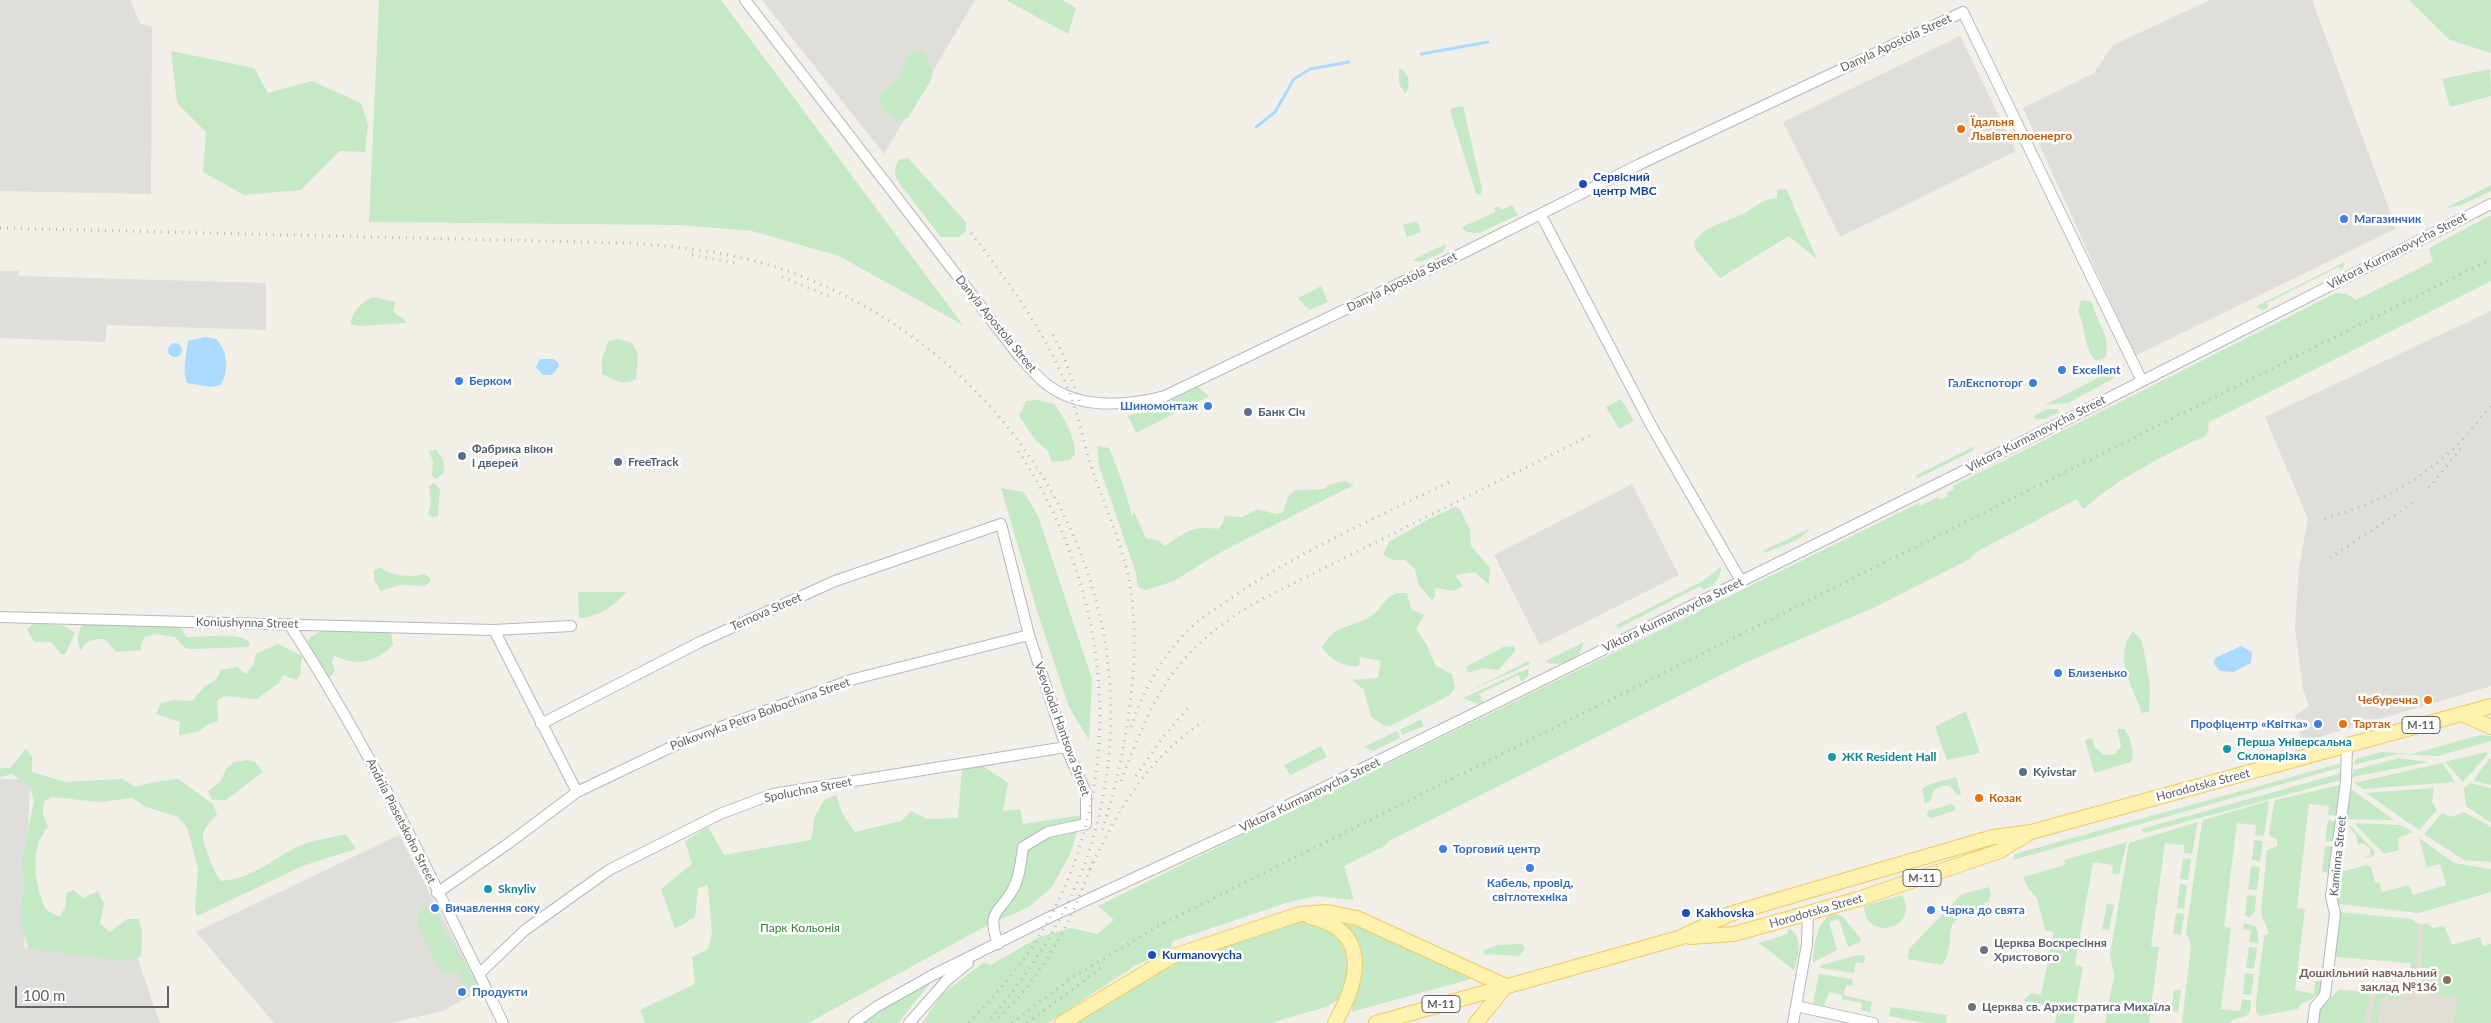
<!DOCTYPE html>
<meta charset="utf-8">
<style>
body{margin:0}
#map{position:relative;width:2491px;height:1023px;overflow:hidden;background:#f1efe8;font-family:Lato,sans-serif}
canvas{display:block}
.scale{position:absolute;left:15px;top:986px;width:154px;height:22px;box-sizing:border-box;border:2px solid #5f6368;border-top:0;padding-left:6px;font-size:15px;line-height:18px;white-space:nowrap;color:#5f6368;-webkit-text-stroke:4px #fff;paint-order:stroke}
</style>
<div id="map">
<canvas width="2491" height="1023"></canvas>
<div class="scale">100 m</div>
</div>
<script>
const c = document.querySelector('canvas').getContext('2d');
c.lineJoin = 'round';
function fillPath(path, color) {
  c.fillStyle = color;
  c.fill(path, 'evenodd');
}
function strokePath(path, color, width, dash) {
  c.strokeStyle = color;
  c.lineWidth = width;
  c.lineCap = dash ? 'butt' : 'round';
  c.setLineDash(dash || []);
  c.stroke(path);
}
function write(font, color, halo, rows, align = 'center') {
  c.font = font + ' Lato,sans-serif';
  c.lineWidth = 5;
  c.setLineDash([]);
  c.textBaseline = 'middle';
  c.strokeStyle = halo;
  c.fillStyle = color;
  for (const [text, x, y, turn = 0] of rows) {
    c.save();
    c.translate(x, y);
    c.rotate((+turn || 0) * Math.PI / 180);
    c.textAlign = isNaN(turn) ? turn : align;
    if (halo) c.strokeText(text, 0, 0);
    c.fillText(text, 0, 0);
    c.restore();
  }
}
fillPath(new Path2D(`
 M0 0H130L140 23 152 27 151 194 0 191Z
 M762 0H975L884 154Z
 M2210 0H2312L2395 225V229L2135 356 2023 108 2094 73 2113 45Z
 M1960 36 2016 151 1840 237 1783 122Z
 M0 271H19L18 276 266 283V330L107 325 105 342 0 338Z
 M2491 311V686L2302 742 2295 716 2309 706 2303 689 2295 628 2299 566 2308 519 2265 417Z
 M1632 484 1679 575 1540 645 1494 555Z
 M0 779H30L24 947 104 955 136 954 160 1023H0Z
 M399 835 481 990 443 1011 390 1023H274L196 932Z`), '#e0deda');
fillPath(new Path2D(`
 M2376 919 2423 924 2436 954 2491 1023H2327L2338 990 2405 994 2411 963 2373 959Z`), '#e1ded6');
fillPath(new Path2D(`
 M379 0H721L963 325 839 256 752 231 681 225 369 222Z
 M1006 0H1062L1076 8 1068 34Z
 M2409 0H2491V53L2450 40Z
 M171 51 254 68 268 93 312 81 361 103 368 125 365 152 340 151 301 190 244 195 203 172 206 132 177 103Z
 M921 51C930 59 935 69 931 80L908 118 900 121C888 117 877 106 881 92 887 87 895 83 899 76 907 63 902 53 921 51Z
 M1399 69H1402C1410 77 1410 82 1407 92L1405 93 1399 84Z
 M2490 69 2491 96 2450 107 2442 79Z
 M1463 106 1482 189 1481 195 1476 193 1450 111 1452 108Z
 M908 158 966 222V231L959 237H941L899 183C894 174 893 169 899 160Z
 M2491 185V191L2462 205 2446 208Z
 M1786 189 1817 259 1789 236 1720 278 1696 250 1694 242C1707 223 1727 223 1745 213 1756 206 1763 199 1777 198V190Z
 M1512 205 1518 215 1479 233 1466 232 1462 227 1496 212 1494 208 1499 206 1501 210Z
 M2491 215V281L2209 422 2207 435C2164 456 2120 476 2085 508H2082L2077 499 1976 552 1970 559 1875 607 1747 662 1389 841 1383 847 1344 866 1354 900 1317 896 1289 902 1173 941 1170 950 1136 965 1048 1023H922L941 995 984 962 991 965 1039 937 1071 928 1097 934 1114 920 1098 906 1919 503 1920 506 1938 497 1940 500 1948 496 1947 493 1954 489 1953 486 2336 293 2347 294 2356 300 2433 261 2429 248Z
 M1417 221 1421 232 1407 237 1403 225Z
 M1446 244 1443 252 1420 262 1412 260Z
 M2345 262 2342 269 2338 267 2267 303 2268 308 2263 310 2255 307Z
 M1321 286 1328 302 1309 310 1298 298Z
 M373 297 395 302 393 312 405 320 407 323 361 326 350 324C353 310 361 303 373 297Z
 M2081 300 2092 302C2097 324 2110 333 2106 357L2096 361C2082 344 2087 330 2078 312Z
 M619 339 632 343 638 355 636 379C623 386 614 380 602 374V359L609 341Z
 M2125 364 2114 378 2068 403 2045 405Z
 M1198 387 1209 396 1136 433 1128 416 1166 403Z
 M1621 399 1634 421 1619 429 1606 407Z
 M1038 400 1054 404C1065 419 1075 436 1075 455L1069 460 1052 462 1048 451 1036 441 1019 416 1026 401Z
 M2047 409H2057L2059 412 2045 419H2036L2033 416Z
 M1097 446 1109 448 1123 484 1132 516 1134 512 1146 538 1157 540 1165 546C1186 532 1191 525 1218 529L1223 524 1224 516 1242 517 1258 509 1275 514 1283 512 1289 495 1296 490 1324 489 1331 484 1345 481 1354 485 1219 553 1174 581 1146 590 1138 587 1136 573 1099 466Z
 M1975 446 1972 451 1916 479 1917 475Z
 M435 449C442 456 445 462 444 472L436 479 432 476 433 461 429 452Z
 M434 483 440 489 438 516 432 517 428 513 431 504 429 486Z
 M1001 488 1024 492 1038 516 1092 679 1089 740 1069 707 1038 614Z
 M1455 507 1460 509 1470 530 1471 546 1490 568 1489 585 1475 572 1455 575 1463 586 1454 591 1435 588V596L1432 600 1418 584 1415 569 1405 560H1393L1383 555 1389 542 1427 520Z
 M1811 528 1797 540 1764 553V550Z
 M380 567C391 576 411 578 425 574L431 579 426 586 400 585 381 591 374 580V570Z
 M1721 567C1720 580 1714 585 1704 590L1700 586 1619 628 1616 625 1703 581Z
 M578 592H627C613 606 599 617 579 618Z
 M1397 593H1407L1411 609 1424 615 1416 629 1426 643 1436 666 1452 674 1455 688 1450 695 1390 726H1385L1371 717 1364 690 1352 680 1378 678 1381 661 1360 657 1359 666C1345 668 1329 659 1322 647 1335 624 1352 628 1371 616 1383 608 1382 599 1397 593Z
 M85 622 179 625 187 637C202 638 241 631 250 643L248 647 191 649 185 648 175 637 155 634 145 637 140 646 142 650 116 652 105 639H96L85 643 81 651C76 639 77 632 85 622Z
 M34 623 62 625 75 633 65 655 61 654 51 642H34L27 629Z
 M326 629 386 630 392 636 393 645C383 656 365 665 349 661 344 660 339 657 334 656L332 663 335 670 329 679 307 645 310 637Z
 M2133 631 2141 640 2144 651 2150 686 2149 712 2142 713C2133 685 2112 660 2133 631Z
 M1584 642 1580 653C1569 661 1557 668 1545 661Z
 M278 644 302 656 300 675 296 680 283 675 280 682 257 699 224 696 217 701 218 721 209 724 197 732 179 735 180 722 156 714 161 703 174 700 192 701 204 687 216 680 221 670 237 667 246 674 254 664 256 654Z
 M1515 646V651L1498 670 1484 668 1468 673 1466 667 1503 647Z
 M1529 661 1530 664 1467 692Z
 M1529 668 1528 676 1522 682 1518 675 1479 694 1483 702 1478 704 1463 698Z
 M1966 711 1980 753 1947 760 1935 727Z
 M1421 719 1424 726 1402 735 1400 730Z
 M2117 729H2124C2131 737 2135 753 2131 762L2094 773 2085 740 2092 738 2095 748 2104 755 2115 754 2121 746Z
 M1397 731 1400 738 1373 751 1364 747Z
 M2480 735 2491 736V741L2438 756 2398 754 2353 765 2356 759 2381 752 2412 754Z
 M1321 746 1327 757 1290 775 1284 765Z
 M26 749 32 757V772L65 782 122 779 136 787 153 782 178 779 213 804 217 815C212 820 205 826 203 834 202 843 215 875 221 881 248 880 271 861 293 849 308 841 329 838 346 834L356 849 305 865 197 916 195 910 198 869 187 827 178 817 146 807 132 798 99 802 52 797 44 801 43 814 48 827C28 849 35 886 46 910L60 917 66 905V893L73 890 83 898 98 891 104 904 100 924 110 932 127 919H139L142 933 141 956 133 960 123 961 29 949 21 927V906L24 887 22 861 34 800 29 786 12 774 0 777V768H10Z
 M2486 752 2488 754 2463 782 2445 762Z
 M2399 758 2429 762 2352 777 2354 770Z
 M2489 759H2491V785L2473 781Z
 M248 760 255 762 263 772 226 800H212L208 791 220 782 226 769 234 762Z
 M2442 763 2455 782 2363 789 2354 783Z
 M2338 764 2341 767 2339 768 2013 860 2015 854Z
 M983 766 1008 783 1003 811 1020 809 1023 824 1082 815 1071 852 1052 887 1029 907 986 926 808 1023H645L640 1010 695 984 692 957 708 949 712 934 708 885 698 888 695 917 675 929 661 889 692 864 685 841 708 827 724 855 811 840 815 816 824 800 836 795 842 813 855 832 901 821 911 811 927 819 958 818 962 768Z
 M2342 773 2341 780 2144 833 2141 829Z
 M1956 777 1961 794 1957 795 1950 786H1942L1934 790 1930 801 1925 804 1922 789 1930 784Z
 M2470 783 2491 788V823L2466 806 2464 788Z
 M2340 785 2338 816 2328 815 2329 806 2309 804 2297 908 2305 909 2295 990 2314 994 2315 981 2324 982 2322 995H2316L2311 1000 2301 1003 2298 1009 2260 1016 2256 1012V1002L2264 936 2269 933 2261 913 2267 850 2277 846V839L2271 837 2269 833 2274 803 2276 800Z
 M2348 787 2394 820 2345 819Z
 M2434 788 2432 802 2437 810 2419 830 2366 793Z
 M2269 801 2264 836 2255 835 2256 825 2237 823 2224 927 2231 928 2221 1009 2240 1011 2242 999 2251 1000 2250 1011 2246 1016 2234 1019 2230 1023H2182L2191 945 2186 932 2202 823 2203 820Z
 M1951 804 1955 807 1954 811 1931 818 1927 816 1928 811Z
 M2464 812 2491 827V862L2464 860 2425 835V833L2442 813 2451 817Z
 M2328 820 2337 822 2335 842 2325 841Z
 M2198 822 2192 854 2184 853V845L2165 843 2151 946 2159 947 2149 1023H2105L2114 976 2110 954 2129 843Z
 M2354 823 2400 825 2413 832 2398 838 2399 850 2384 854Z
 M2350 825 2375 852 2374 856 2362 858 2370 855V848L2364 844H2358L2356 835 2349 827Z
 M2419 838 2454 863 2491 869V892L2419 913 2339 904 2337 900 2341 872 2367 865 2371 867 2375 883 2379 882 2382 892 2409 885 2413 895 2446 885 2440 864 2427 867Z
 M2254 840 2263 841 2260 861 2252 860Z
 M2127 842 2119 874H2112L2113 865 2093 862 2075 965 2083 967 2073 1023H2055L2058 1008 2023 1001 2031 993 2041 995 2054 932 2045 930 2037 899 2027 886 2023 877 2062 866 2065 864 2064 860Z
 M2325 846 2333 847 2330 873 2322 872Z
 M2183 858 2191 859 2188 880 2180 879Z
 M2251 866 2260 867 2257 890 2248 889Z
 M2180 884 2187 885 2184 909 2177 908Z
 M1989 887 1991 894 1988 903 1985 902 1982 909C1932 921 1962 936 1942 965L1908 959 1909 949 1962 894Z
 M1902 895C1921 929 1865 943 1864 906Z
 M2247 895 2256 896 2255 911 2250 917 2245 916Z
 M435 904 441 924 472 975 475 984 469 986 463 983 459 972 444 973C433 964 427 940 417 926L418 916 423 907Z
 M2107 904 2114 905 2109 930 2102 929Z
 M2340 912 2411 919 2418 924 2415 979 2401 999 2382 996 2377 1023H2370L2376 992 2404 994 2411 963 2334 957Z
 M2176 913 2184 914 2181 935 2173 934Z
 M1836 914 1843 917 1861 939 1860 942 1848 947 1839 919 1829 922 1837 950 1813 962C1814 946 1817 915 1836 914Z
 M1329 917C1379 929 1425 957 1471 979L1351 1012 1355 998 1353 995 1361 972V959Z
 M1309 921 1321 925 1340 938 1350 958 1346 988 1338 1000 1326 1007 1270 1023H1076L1172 964 1299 922Z
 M2244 923 2255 926 2258 932V943L2249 942 2251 930 2243 929Z
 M2427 923 2433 928 2444 926 2452 945 2480 937 2483 946 2491 944V1023H2454L2458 998 2428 992 2421 987 2423 924Z
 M1790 929C1804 939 1798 956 1794 970L1759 943 1788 934 1787 930Z
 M1521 944 1525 948 1520 956 1484 954V950L1498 945Z
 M2249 947 2257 948 2254 969 2246 968Z
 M1858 955 1865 956 1864 963 1856 962 1854 973 1820 968 1821 965Z
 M2245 973 2254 974 2251 995 2243 994Z
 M1819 974 1853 979 1852 986 1846 985 1843 995 1872 1002 1870 1012 1861 1010 1862 1003 1842 999V995L1829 992 1824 1006 1813 1003Z
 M932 981 898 1023H860L863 1020Z
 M2174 990H2181L2178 1012 2171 1011Z
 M2338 990 2370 992 2364 1023H2316L2319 1011Z
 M1891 1007 1947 1015 1946 1023H1925L1889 1016Z`), '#c5e8c5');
fillPath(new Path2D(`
 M205 337 216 339C228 351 229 370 221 385L211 387 187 383C182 370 186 356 188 341Z
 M168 350a7 7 0 1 1 14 0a7 7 0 1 1-14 0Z
 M540 359H553L558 362 559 366 552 375H543L536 367Z
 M2241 646 2252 652 2251 663 2234 672 2220 671 2214 664 2215 658Z`), '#aadaff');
strokePath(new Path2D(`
 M1421 54 1488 42
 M1256 127 1275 112 1294 79 1310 69 1349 62`), '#aadaff', 3);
const minor = new Path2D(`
 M745 0 1019 356C1028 365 1036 376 1046 384 1080 410 1126 406 1165 396L1467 251 1640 164 1963 12 2142 381
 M1541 215 1651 425 1741 581
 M0 617 494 630 571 626
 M289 624C371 750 437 888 503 1023
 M494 630 577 792
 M541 724 700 642 835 581 1001 524 1029 635 1066 747 1086 793V824L1048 832 1023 847C1021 860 1020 877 1013 889 999 915 986 909 998 944
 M437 893 509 843 577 792 688 739 854 679 1029 635
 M479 974 525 930 609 870 720 814 773 794 1066 747
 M1796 1006 1873 1023
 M854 1023 876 1007 931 976 1050 917 1238 830 1544 679 2034 436 2491 204
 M909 1023 947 980 968 963
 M1793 1023 1807 944 1808 913
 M2313 1023 2315 1007 2325 995 2335 914 2331 896 2346 782 2347 744`);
const major = new Path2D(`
 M2462 714 2491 727
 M1310 917C1372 931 1359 981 1335 1023
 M1690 937 1734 934 1858 899 2000 851 2026 835
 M1062 1023 1171 957 1300 914 1327 912 1357 918 1506 986
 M1376 1023 1679 938 1730 914 1993 837 2031 832 2491 706
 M1476 1023 1506 986`);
strokePath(minor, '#b5b8bc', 12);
strokePath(major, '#f2c960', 16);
strokePath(minor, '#fff', 10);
strokePath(major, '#fff2af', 14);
strokePath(new Path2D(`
 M0 228 627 243C691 247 753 255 813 281 1025 370 1155 596 1097 824 1078 899 1037 965 987 1023
 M971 233C1010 284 1048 335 1071 397 1080 420 1084 445 1092 469 1106 510 1125 550 1131 592 1142 664 1124 765 1101 834
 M692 255 736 263
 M782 277 833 298
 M1053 335 1064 357 1080 403
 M2429 488 2462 447
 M2325 519C2374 503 2411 487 2450 452 2465 438 2478 421 2491 406
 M2330 558 2416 501
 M1131 727C1141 696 1157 666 1178 641 1193 622 1215 610 1234 596 1302 550 1376 518 1449 482
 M1136 776 1161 740 1188 708
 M1121 781C1155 690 1178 645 1266 597L1591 435
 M1090 869C1120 807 1146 760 1204 721
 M999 1018C1045 973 1071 923 1092 863
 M969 1023C994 996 1019 969 1038 938 1131 787 1115 592 1016 448
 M1012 1023 1073 977 1160 925 2491 259
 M1027 1023 1101 968`), '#b6b7b8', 3, [1, 6]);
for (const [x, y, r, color] of [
 [1961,129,5,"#e8710a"],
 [1583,184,5,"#1a4fb4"],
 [2344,219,5,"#3f7fe0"],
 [2062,370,5,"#3f7fe0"],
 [459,381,5,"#3f7fe0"],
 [2033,383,5,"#3f7fe0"],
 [1208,406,5,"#3f7fe0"],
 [1248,412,5,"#5c6f8a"],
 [462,456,5,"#5c6f8a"],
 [618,462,5,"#5c6f8a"],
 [2058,673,5,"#3f7fe0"],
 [2428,700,5,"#e8710a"],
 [2318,724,5,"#3f7fe0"],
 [2343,724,5,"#e8710a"],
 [2227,749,5,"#0f9aa8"],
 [1832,757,5,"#0f9aa8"],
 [2023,772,5,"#5c6f8a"],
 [1979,798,5,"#e8710a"],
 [1443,849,5,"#3f7fe0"],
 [1530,868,5,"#3f7fe0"],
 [488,889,5,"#0f9aa8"],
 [435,908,5,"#3f7fe0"],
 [1931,910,5,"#3f7fe0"],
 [1686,913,5,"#1a4fb4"],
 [1984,950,5,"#6b7280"],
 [1152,955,5,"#1a4fb4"],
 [2447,980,5,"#8d6e63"],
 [462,992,5,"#3f7fe0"],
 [1972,1007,5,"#6b7280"]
]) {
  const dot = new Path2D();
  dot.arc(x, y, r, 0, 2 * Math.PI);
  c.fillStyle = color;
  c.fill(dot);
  strokePath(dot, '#fff', 2);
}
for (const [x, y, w] of [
 [2421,725,38],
 [1922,878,38],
 [1441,1004,38]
]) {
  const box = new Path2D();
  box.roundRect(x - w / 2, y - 8.5, w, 17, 4);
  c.fillStyle = '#fff';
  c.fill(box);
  strokePath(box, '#5f6368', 1);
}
write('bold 11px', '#5f6368', null, [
 ["М-11",2421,725],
 ["М-11",1922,878],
 ["М-11",1441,1004]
]);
write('12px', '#5f6368', '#fff', [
 ["Danyla Apostola Street",1896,43,-25],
 ["Viktora Kurmanovycha Street",2397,251,-27],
 ["Danyla Apostola Street",1402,282,-26],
 ["Danyla Apostola Street",996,324,51],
 ["Viktora Kurmanovycha Street",2036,434,-27],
 ["Ternova Street",766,612,-24],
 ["Viktora Kurmanovycha Street",1673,615,-26],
 ["Koniushynna Street",247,623,1],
 ["Polkovnyka Petra Bolbochana Street",760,714,-20],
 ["Vsevoloda Hantsova Street",1062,729,70],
 ["Horodotska Street",2203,785,-15],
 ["Spoluchna Street",808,790,-11],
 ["Viktora Kurmanovycha Street",1310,795,-26],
 ["Andriia Piasetskoho Street",401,821,63],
 ["Kaminna Street",2338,856,-84],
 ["Horodotska Street",1816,911,-16]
]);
write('bold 12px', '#c56008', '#fff', [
 ["Їдальня",1971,122],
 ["Львівтеплоенерго",1971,136],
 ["Чебуречна",2418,700,"right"],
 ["Тартак",2353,724],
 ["Козак",1989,798]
], 'left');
write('bold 12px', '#164399', '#fff', [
 ["Сервісний",1593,177],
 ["центр МВС",1593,191],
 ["Kakhovska",1696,913],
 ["Kurmanovycha",1162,955]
], 'left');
write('bold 12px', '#366cbe', '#fff', [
 ["Магазинчик",2354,219],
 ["Excellent",2072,370],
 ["Берком",469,381],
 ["ГалЕкспоторг",2023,383,"right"],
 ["Шиномонтаж",1198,406,"right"],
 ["Близенько",2068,673],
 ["Профіцентр «Квітка»",2308,724,"right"],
 ["Торговий центр",1453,849],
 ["Кабель, провід,",1530,883,"center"],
 ["світлотехніка",1530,897,"center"],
 ["Вичавлення соку",445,908],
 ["Чарка до свята",1941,910],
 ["Продукти",472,992]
], 'left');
write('bold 12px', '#4e5e75', '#fff', [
 ["Банк Січ",1258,412],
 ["Фабрика вікон",472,449],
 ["і дверей",472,463],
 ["FreeTrack",628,462],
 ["Kyivstar",2033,772]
], 'left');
write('bold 12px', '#0d838f', '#fff', [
 ["Перша Універсальна",2237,742],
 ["Склонарізка",2237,756],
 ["ЖК Resident Hall",1842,757],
 ["Sknyliv",498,889]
], 'left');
write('12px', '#348238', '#fff', [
 ["Парк Кольонія",800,928]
]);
write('bold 12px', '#5b616d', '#fff', [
 ["Церква Воскресіння",1994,943],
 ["Христового",1994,957],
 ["Церква св. Архистратига Михаїла",1982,1007]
], 'left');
write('bold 12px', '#785e54', '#fff', [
 ["Дошкільний навчальний",2437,973],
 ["заклад №136",2437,987]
], 'right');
</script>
